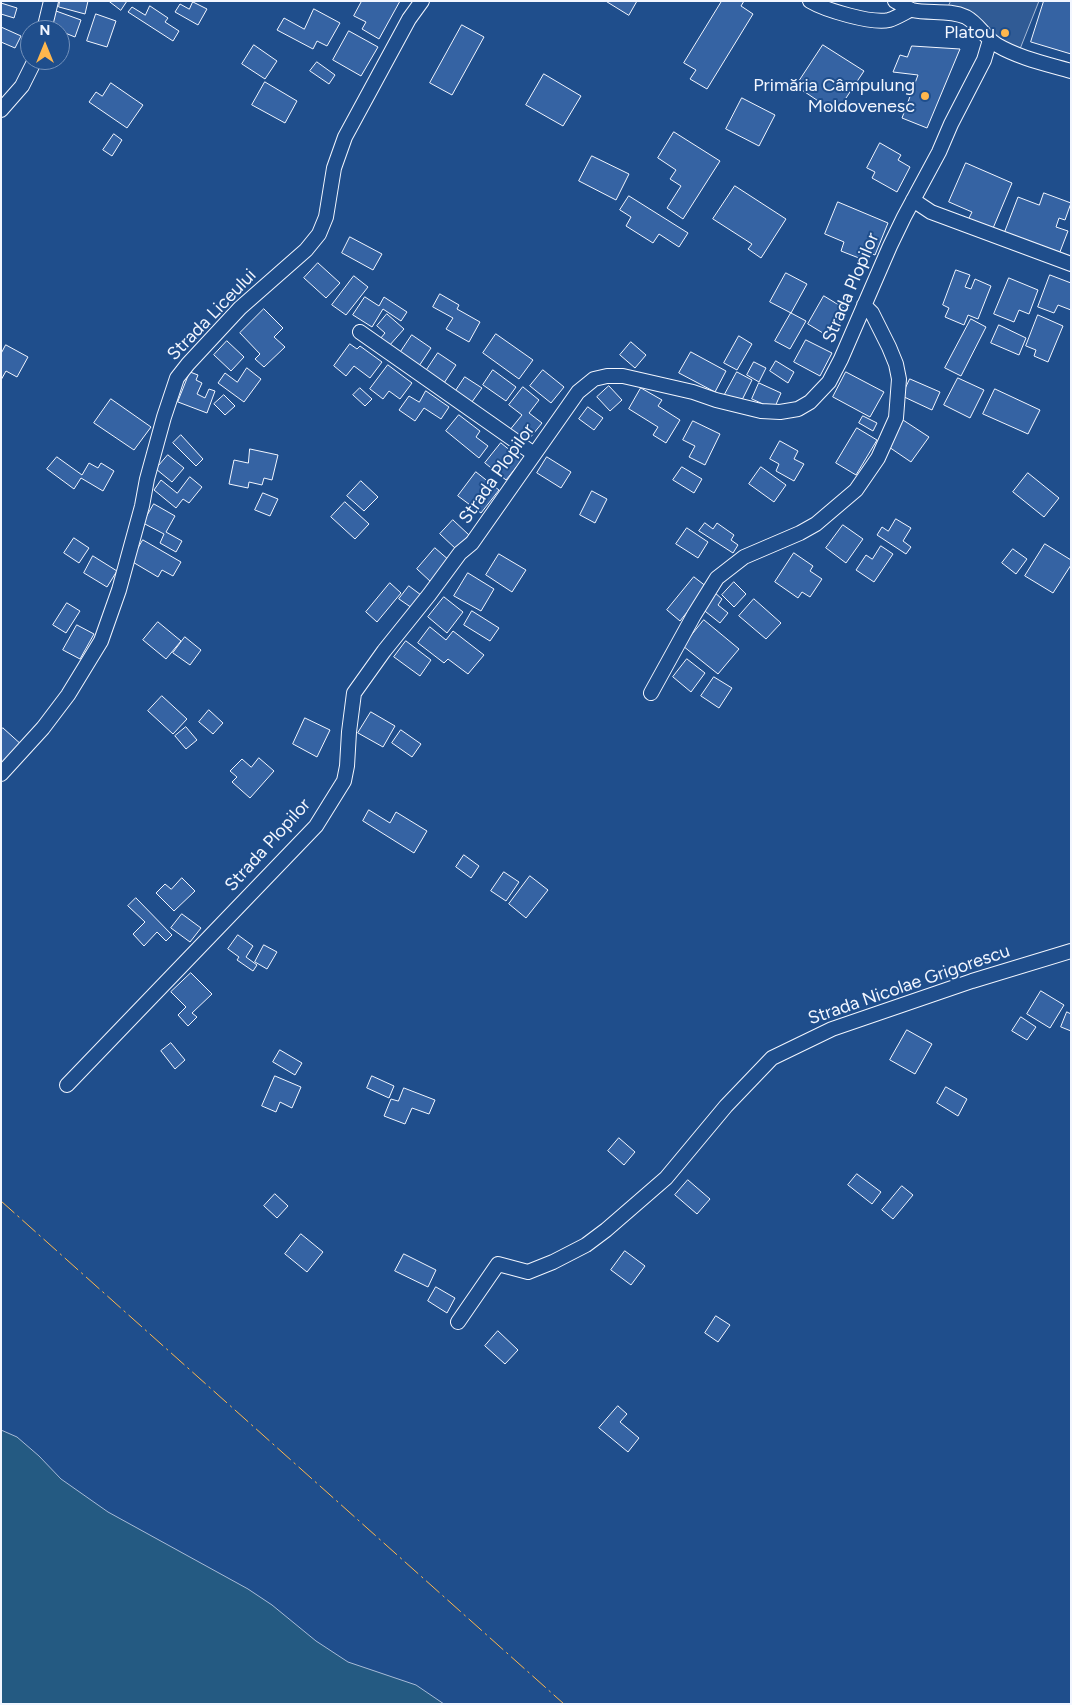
<!DOCTYPE html>
<meta charset="utf-8">
<style>
body{margin:0}
#map{position:relative;width:1072px;height:1705px;overflow:hidden;background:#1f4e8c;font-family:Figtree,sans-serif}
canvas{display:block}
.frame{position:absolute;inset:0;border:2px solid #f2f6ff;pointer-events:none}
.north{position:absolute;left:20px;top:20px;width:50px;height:50px;box-sizing:border-box;background:#1f4e8c;border:1px solid #7391ba;border-radius:50%;rotate:0deg;font-size:14px;font-weight:700;line-height:20px;text-align:center;color:#f2f6ff}
.north::after{content:'';display:block;margin:auto;width:18px;height:22px;background:#ffb74d;clip-path:polygon(50% 0,100% 100%,50% 72%,0 100%)}
</style>
<div id="map">
<canvas width="1072" height="1705"></canvas>
<div class="frame"></div>
<div class="north">N</div>
</div>
<script>
const c = document.querySelector('canvas').getContext('2d');
c.lineJoin = 'round';
function fillPath(path, color) {
  c.fillStyle = color;
  c.fill(path, 'evenodd');
}
function strokePath(path, color, width, dash) {
  c.strokeStyle = color;
  c.lineWidth = width;
  c.lineCap = dash ? 'butt' : 'round';
  c.setLineDash(dash || []);
  c.stroke(path);
}
function write(font, color, halo, rows, align = 'center') {
  c.font = font + ' Figtree,sans-serif';
  c.lineWidth = 4;
  c.setLineDash([]);
  c.textBaseline = 'middle';
  c.strokeStyle = halo;
  c.fillStyle = color;
  for (const [text, x, y, turn = 0] of rows) {
    c.save();
    c.translate(x, y);
    c.rotate((+turn || 0) * Math.PI / 180);
    c.textAlign = isNaN(turn) ? turn : align;
    if (halo) c.strokeText(text, 0, 0);
    c.fillText(text, 0, 0);
    c.restore();
  }
}
const green = new Path2D(`
 M1 1430 17 1437 39 1456 61 1479 108 1512 248 1589 272 1605 316 1641 348 1662 416 1685 444 1704H1Z`);
fillPath(green, '#245a82');
strokePath(green, '#a8bbd7', 1);
const parking = new Path2D(`
 M951 1H1039L1018 54 946 12Z`);
fillPath(parking, '#305b95');
strokePath(parking, '#a8bbd7', 1);
const building = new Path2D(`
 M60 1H88L85 14 59 7Z
 M109 1H127L121 10Z
 M362 1H400L379 39 362 29 366 22 354 16Z
 M606 1H637L629 15Z
 M722 1H744L741 6 753 14 707 89 690 79 696 70 684 63Z
 M1044 1H1071V54L1031 42Z
 M193 2 207 9 198 25 175 12 180 4 189 9Z
 M1 3 17 8 14 18 1 14Z
 M150 6 168 18 165 22 179 31 173 41 128 12 132 7 145 15Z
 M314 9 340 23 327 46 317 41 313 49 277 30 284 18 304 29Z
 M56 11 81 20 75 37 50 27Z
 M96 14 116 21 107 47 87 41Z
 M462 25 484 37 452 95 430 83Z
 M1 27 21 36 15 48 1 42Z
 M349 31 378 47 361 76 333 60Z
 M254 45 277 61 265 79 242 64Z
 M823 45 864 71 836 113 796 86Z
 M912 46 960 49 927 128 902 118 918 75 893 72 900 55 907 57Z
 M317 62 335 75 329 84 310 71Z
 M544 74 581 96 563 126 526 105Z
 M265 82 297 101 285 123 252 105Z
 M111 83 143 105 127 128 89 102 96 92 102 96Z
 M742 98 775 115 759 146 726 129Z
 M674 132 720 161 683 219 667 208 681 186 670 179 676 170 658 158Z
 M114 134 122 140 112 156 103 150Z
 M880 143 901 155 898 160 910 167 897 192 872 178 875 172 867 168Z
 M592 156 629 174 616 200 579 181Z
 M966 163 1012 183 991 233 967 222 972 212 949 202Z
 M735 186 786 219 761 258 748 249 752 244 713 219Z
 M1044 193 1071 203 1065 220 1059 218 1056 227 1068 231 1058 257 1003 236 1018 197 1039 205Z
 M629 196 688 233 679 247 659 234 653 243 626 226 631 217 620 210Z
 M838 202 888 223 875 255 868 252 864 260 841 251 844 242 825 234Z
 M350 237 382 254 373 270 342 253Z
 M318 263 340 283 326 298 304 278Z
 M956 270 970 275 965 287 971 289 975 279 991 286 978 319 968 315 964 325 945 317 949 308 943 305Z
 M786 273 807 284 791 313 770 302Z
 M1050 275 1071 283V310L1058 305 1054 313 1038 307Z
 M354 276 368 287 346 315 332 305Z
 M1009 278 1038 290 1029 314 1019 310 1014 322 994 314Z
 M440 294 459 305 457 309 480 322 469 342 446 329 453 318 433 307Z
 M824 296 847 310 831 338 808 324Z
 M365 297 379 306 384 297 407 312 401 321 383 309 372 327 353 315Z
 M264 309 283 328 274 337 285 347 264 367 255 359 260 354 240 333Z
 M791 313 806 321 790 349 775 341Z
 M387 314 404 329 389 346 380 339 385 333 377 326Z
 M1038 315 1063 326 1048 362 1034 356 1036 350 1026 346Z
 M971 319 986 327 961 376 945 368Z
 M999 325 1026 338 1019 355 991 343Z
 M496 334 533 360 519 379 483 353Z
 M412 335 431 348 419 366 400 353Z
 M739 336 752 344 737 370 724 363Z
 M806 340 832 353 820 376 794 362Z
 M227 341 244 357 231 371 214 355Z
 M631 342 646 355 635 368 620 355Z
 M350 344 357 349 360 346 382 362 370 378 354 366 346 376 334 366Z
 M6 345 28 357 17 377 6 371 1 380V354Z
 M691 352 726 371 715 392 679 373Z
 M438 353 456 365 442 386 424 374Z
 M776 361 794 372 788 383 770 371Z
 M754 362 766 368 759 382 747 375Z
 M388 365 412 383 400 399 389 391 383 399 370 389Z
 M247 368 261 379 244 402 218 383 225 373 237 382Z
 M493 370 516 387 506 401 483 385Z
 M543 370 564 387 551 403 530 386Z
 M190 372 198 375 196 380 202 383 197 394 205 398 209 389 215 391 207 413 178 402Z
 M737 372 752 380 740 404 724 396Z
 M846 372 884 392 870 417 833 397Z
 M465 377 482 388 469 406 453 395Z
 M958 378 984 390 970 418 944 405Z
 M910 379 940 392 932 410 902 396Z
 M759 383 781 393 774 409 752 399Z
 M609 386 622 400 610 411 597 397Z
 M523 387 539 400 529 413 542 423 525 444 509 431 522 415 509 405Z
 M360 388 372 399 365 406 353 395Z
 M641 388 662 400 658 406 680 420 666 443 653 435 658 427 629 409Z
 M995 389 1040 410 1028 434 983 414Z
 M426 391 449 407 441 419 424 408 415 421 399 410 409 396 419 402Z
 M224 395 235 406 225 415 214 404Z
 M111 399 151 427 134 450 94 423Z
 M588 407 603 418 594 430 579 419Z
 M459 415 480 431 476 437 488 446 479 458 446 431Z
 M863 416 877 423 873 431 859 423Z
 M903 420 929 437 911 462 886 445Z
 M693 421 720 434 705 465 689 457 695 446 683 440Z
 M857 428 877 440 856 475 836 463Z
 M181 435 203 459 196 466 173 443Z
 M780 441 798 451 794 459 804 464 794 481 776 471 779 464 770 459Z
 M501 443 522 460 506 480 485 463Z
 M250 449 278 455 272 480 264 478 262 485 249 482 248 488 229 484 234 460 248 463Z
 M168 455 184 468 172 482 156 469Z
 M57 457 82 475 89 463 98 468 101 463 114 471 103 491 81 478 74 489 47 469Z
 M547 457 571 472 561 488 537 473Z
 M682 467 702 479 694 493 673 480Z
 M761 467 786 485 774 502 749 484Z
 M476 472 499 490 481 513 458 496Z
 M1028 473 1059 498 1044 517 1013 492Z
 M190 477 202 487 189 503 183 499 176 508 154 490 161 480 177 493Z
 M361 481 378 497 364 511 347 496Z
 M592 491 607 499 595 523 580 515Z
 M263 493 278 499 270 516 255 510Z
 M345 502 369 524 355 539 331 517Z
 M154 504 175 516 166 532 182 541 176 552 160 543 164 534 143 523Z
 M896 519 911 528 903 541 911 547 906 554 877 535 882 527 888 531Z
 M453 520 469 535 456 549 440 534Z
 M705 523 713 529 717 523 734 535 731 540 738 545 733 553 699 531Z
 M843 525 863 539 846 563 826 548Z
 M687 528 708 542 698 558 676 544Z
 M74 538 89 548 79 563 64 553Z
 M143 540 181 562 173 576 162 570 158 577 131 561Z
 M1045 544 1071 560V565L1053 593 1025 576Z
 M881 546 893 554 874 582 856 570 866 555 872 559Z
 M435 548 450 561 431 582 417 569Z
 M1013 549 1027 559 1016 574 1002 563Z
 M794 553 813 566 810 571 822 579 810 597 802 592 798 598 775 582Z
 M499 554 526 570 512 592 486 575Z
 M93 556 117 571 107 587 84 573Z
 M468 573 494 589 481 611 454 596Z
 M694 577 707 587 680 621 667 610Z
 M734 582 746 594 734 607 722 595Z
 M390 583 401 593 377 622 366 612Z
 M409 586 421 595 412 608 399 599Z
 M714 592 722 599 718 605 728 613 720 623 701 608Z
 M444 597 463 612 447 633 428 617Z
 M754 599 781 623 766 639 739 616Z
 M67 603 80 611 66 633 53 625Z
 M472 611 499 628 490 641 464 625Z
 M704 620 739 649 718 674 683 646Z
 M158 622 181 641 166 659 143 640Z
 M77 625 94 634 80 659 63 650Z
 M430 627 446 640 453 631 484 655 468 674 448 659 444 663 418 643Z
 M185 637 201 650 190 665 173 653Z
 M406 641 431 660 420 676 394 657Z
 M687 659 705 673 691 692 673 677Z
 M714 677 732 688 719 708 701 696Z
 M162 696 187 719 173 734 148 711Z
 M209 710 223 723 213 734 199 722Z
 M371 712 395 726 383 747 358 733Z
 M305 718 330 730 317 757 293 744Z
 M186 727 197 740 186 749 175 736Z
 M3 728 23 746 1 770V730Z
 M401 730 421 744 412 757 392 743Z
 M259 758 274 771 250 798 232 782 237 777 230 771 242 759 251 767Z
 M369 810 390 823 396 812 427 831 414 853 363 821Z
 M464 855 479 866 471 878 456 867Z
 M504 872 519 882 506 901 491 891Z
 M530 876 548 890 526 918 509 904Z
 M182 878 195 891 174 911 156 893 165 884 171 889Z
 M136 898 172 935 166 941 157 932 144 946 133 934 145 922 128 906Z
 M182 914 201 928 190 942 171 928Z
 M238 935 253 946 246 957 257 965 253 971 237 960 239 957 228 949Z
 M264 945 277 952 267 969 255 962Z
 M191 973 212 994 192 1013 197 1017 188 1026 178 1015 186 1007 171 992Z
 M1041 991 1064 1005 1050 1028 1027 1014Z
 M1067 1012 1071 1014V1031L1061 1027Z
 M1021 1017 1036 1027 1027 1040 1012 1031Z
 M907 1030 932 1044 915 1074 890 1060Z
 M171 1043 185 1060 175 1069 161 1051Z
 M280 1050 302 1063 295 1075 273 1062Z
 M275 1076 301 1087 292 1108 280 1102 276 1112 262 1106Z
 M372 1076 394 1086 389 1098 367 1088Z
 M946 1087 967 1099 958 1116 937 1103Z
 M404 1088 435 1100 429 1114 412 1108 405 1124 384 1116 391 1099 398 1101Z
 M619 1138 635 1152 624 1165 608 1151Z
 M857 1174 881 1192 872 1204 848 1185Z
 M688 1180 710 1199 697 1214 675 1195Z
 M902 1186 913 1195 893 1219 882 1210Z
 M275 1194 288 1206 277 1218 264 1206Z
 M301 1234 323 1252 307 1272 285 1254Z
 M625 1251 645 1266 631 1285 611 1270Z
 M404 1254 436 1270 428 1287 395 1271Z
 M436 1287 455 1298 447 1313 428 1301Z
 M716 1316 730 1325 718 1342 705 1333Z
 M498 1331 518 1350 505 1364 485 1346Z
 M618 1406 627 1414 620 1422 639 1438 628 1452 599 1428Z`);
fillPath(building, '#3563a3');
strokePath(building, '#f2f6ff', 1);
const street = new Path2D(`
 M810 1C825 10 872 24 889 20 896 18 904 13 910 10
 M895 1C900 3 906 8 912 10 929 14 949 9 966 17 979 24 985 38 997 45 1019 58 1047 64 1071 71
 M44 30 51 1
 M1 110 22 86 35 60
 M913 200 931 212 1071 264
 M360 332 534 454
 M651 693 694 615 717 578 744 557 800 533 816 524 856 490 878 458 896 418 899 379 896 364 889 347 872 313 864 305
 M1 774 43 728 68 695 101 641 119 590 142 506 147 479 164 417 177 378 188 364 240 308 306 250 319 234 326 217 334 168 345 137 409 19 422 1
 M67 1085 316 826 344 781 347 766 349 732 354 693 384 651 429 595 460 553 472 543 578 392 594 379 607 376H623L693 392 716 400 761 411 780 412 798 409 810 402 829 382 841 359 890 246 904 217 939 152 951 124 984 60 990 40
 M458 1322 498 1264 528 1272 553 1262 586 1245 606 1230 666 1178 726 1106 772 1058 832 1029 972 981 1071 951`);
strokePath(street, '#f2f6ff', 16);
strokePath(street, '#1f4e8c', 14);
strokePath(new Path2D(`
 M1 1201 564 1704`), '#ffb74d', 1, [18, 4, 2.5, 4]);
for (const [x, y, r, color] of [
 [1005,33,5,"#ffb74d"],
 [925,96,5,"#ffb74d"]
]) {
  const dot = new Path2D();
  dot.arc(x, y, r, 0, 2 * Math.PI);
  c.fillStyle = color;
  c.fill(dot);
  strokePath(dot, '#1f4e8c', 2);
}
write('18px', '#f2f6ff', '#1f4e8c', [
 ["Platou",995,33],
 ["Primăria Câmpulung",915,86],
 ["Moldovenesc",915,107]
], 'right');
write('18px', '#f2f6ff', '#1f4e8c', [
 ["Strada Plopilor",851,288,-67],
 ["Strada Liceului",212,315,-46],
 ["Strada Plopilor",497,474,-55],
 ["Strada Plopilor",268,845,-48],
 ["Strada Nicolae Grigorescu",909,985,-19]
]);
</script>
